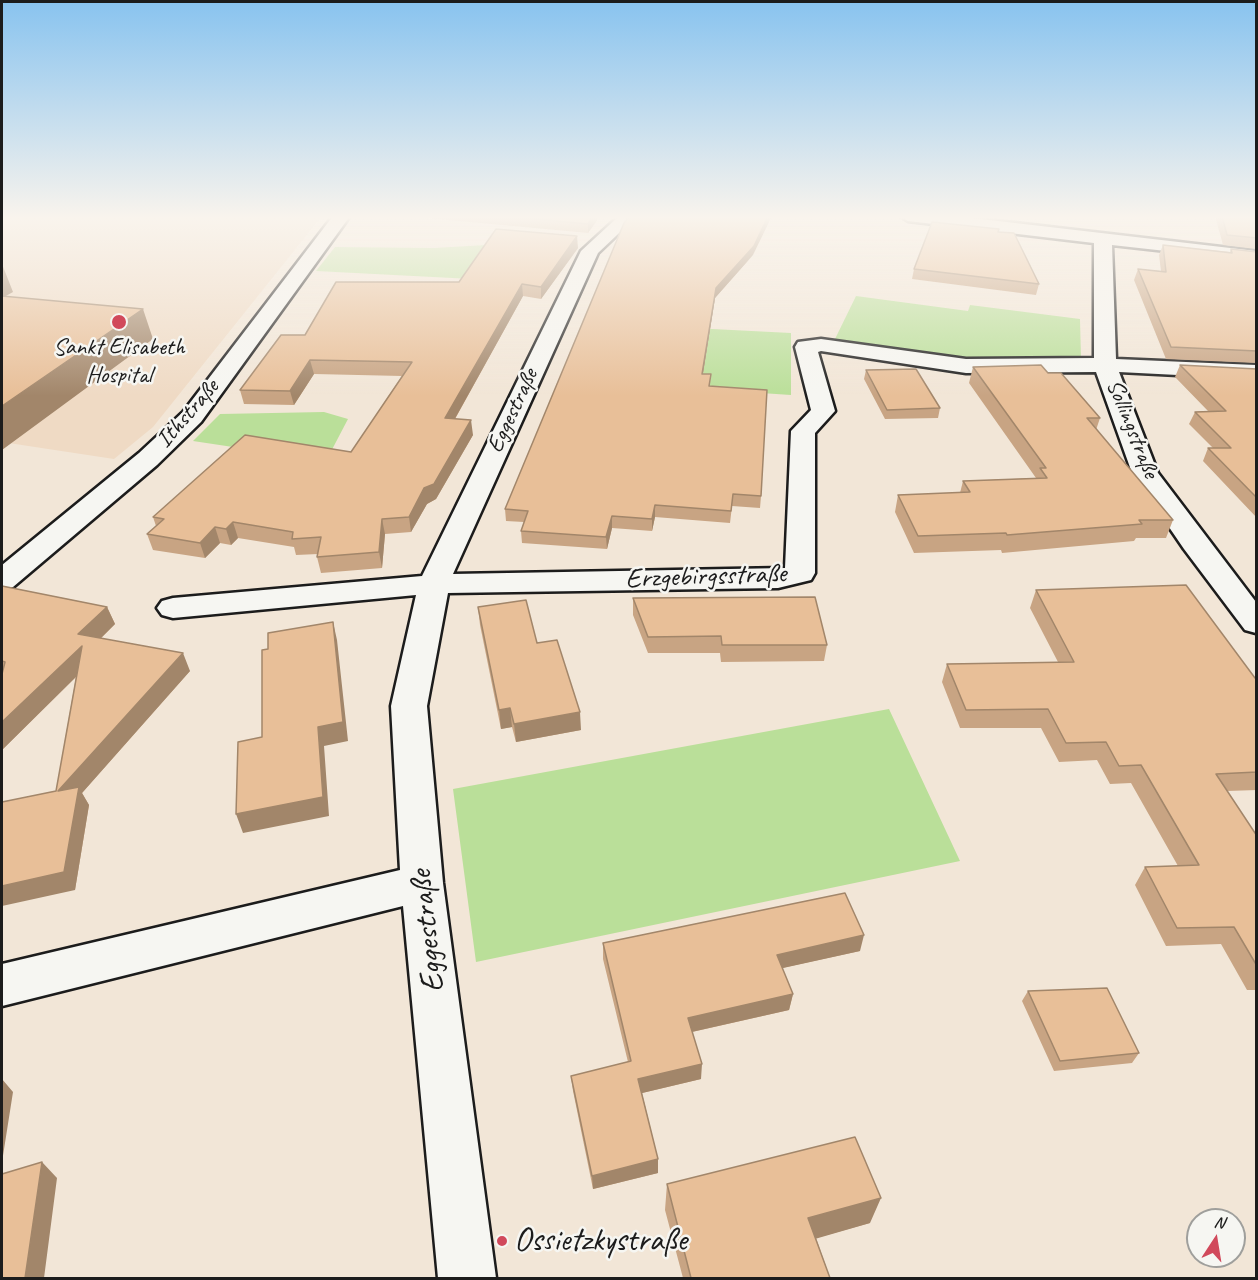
<!DOCTYPE html>
<meta charset="utf-8">
<style>
body{margin:0}
#map{position:relative;width:1258px;height:1280px;overflow:hidden;background:#f2e6d7;font-family:Caveat,sans-serif}
canvas{display:block}
.frame{position:absolute;inset:0;border:3px solid #1c1c1c;pointer-events:none}
.north{position:absolute;left:1186px;top:1208px;width:60px;height:60px;box-sizing:border-box;background:#f6f6f2;border:2px solid #9f9f9c;border-radius:50%;rotate:12deg;font-size:16px;font-weight:700;line-height:24px;text-align:center;color:#1c1c1c}
.north::after{content:'';display:block;margin:auto;width:21px;height:27px;background:#d1495b;clip-path:polygon(50% 0,100% 100%,50% 72%,0 100%)}
</style>
<div id="map">
<canvas width="1258" height="1280"></canvas>
<div class="frame"></div>
<div class="north">N</div>
</div>
<script>
const c = document.querySelector('canvas').getContext('2d');
c.lineJoin = 'round';
function fillPath(path, color) {
  c.fillStyle = color;
  c.fill(path, 'evenodd');
}
function strokePath(path, color, width, dash) {
  c.strokeStyle = color;
  c.lineWidth = width;
  c.lineCap = dash ? 'butt' : 'round';
  c.setLineDash(dash || []);
  c.stroke(path);
}
function write(font, color, halo, rows, align = 'center') {
  c.font = font + ' Caveat,sans-serif';
  c.lineWidth = 5;
  c.setLineDash([]);
  c.textBaseline = 'middle';
  c.strokeStyle = halo;
  c.fillStyle = color;
  for (const [text, x, y, turn = 0] of rows) {
    c.save();
    c.translate(x, y);
    c.rotate((+turn || 0) * Math.PI / 180);
    c.textAlign = isNaN(turn) ? turn : align;
    if (halo) c.strokeText(text, 0, 0);
    c.fillText(text, 0, 0);
    c.restore();
  }
}
fillPath(new Path2D(`
 M2 216H322L153 427 114 459 2 442Z`), '#efdac4');
fillPath(new Path2D(`
 M537 242 550 283 316 271 335 247 434 248Z
 M856 296 968 311 970 305 1080 319 1081 358 983 360 835 339Z
 M693 328 791 333V395L701 389Z
 M324 412 348 419 326 461 193 441 220 414Z
 M889 709 960 861 476 962 453 789Z`), '#badf99');
const minor = new Path2D(`
 M333 216H350L201 422 157 465 13 587 2 589V565L139 453 183 412Z
 M619 216H637L598 253 453 574 785 568 791 431 811 410 795 347 798 342 821 339 966 359 1094 358V243L908 221 900 216H955L1256 251V261L1112 245 1116 359 1256 365V379L1119 372 1158 473 1256 602V633L1245 630 1184 549 1132 473 1096 372 966 373 821 351 818 352 835 411 815 433V573L811 580 778 588 448 593 427 706 443 883 496 1278H438L403 906 2 1006V964L400 870 391 706 416 595 173 618 162 615 157 608 162 601 173 598 422 576 581 251Z`);
strokePath(minor, '#1c1c1c', 5);
fillPath(minor, '#f6f6f2');
fillPath(new Path2D(`
 M381 216H600L588 233 427 218H382Z
 M1215 216H1257V251L1256 249 1223 245Z
 M998 232 1039 284 1036 295 912 279 914 269Z
 M1163 245 1230 252 1231 249 1257 252V363L1166 359 1134 280 1138 269 1161 271 1159 255Z
 M578 248 541 299 523 296 455 419 473 435 436 499 427 504 411 532 385 534 382 568 321 573 317 557 318 554 296 555 294 547 238 538 231 545 220 543 205 558 153 550 147 534 156 526 153 517 351 452 402 376 314 374 294 405 244 404 240 390 305 335Z
 M753 255 715 298 703 374 710 386 761 496 760 508 732 506 730 523 655 517 652 531 612 528 607 549 522 543 521 531 524 522 506 521 505 509Z
 M1180 365 1257 369V518L1203 461 1208 448H1213L1189 424 1195 412 1208 411 1175 377Z
 M973 367 1048 373 1100 418 1096 430 1173 520 1166 538H1136L1134 541 1002 553 1001 550 914 553 895 512 898 495 960 493 963 481 1036 478 969 383Z
 M866 370 940 408 938 418 885 419 864 379Z
 M2 586 107 607 115 624 101 638 190 671 82 793 89 805 75 890 56 791 76 677 2 750Z
 M1036 590 1255 678H1257V790L1227 791 1257 836V990H1247L1221 944 1166 946 1135 885 1145 867 1178 866 1131 783 1110 784 1097 760 1059 762 1041 728H960L942 682 947 664 1058 662 1030 608Z
 M633 598 827 645 824 661 721 662 720 653H648L633 615Z
 M478 607 537 643 581 730 516 742 512 727 501 729 480 625Z
 M603 943 860 951 782 968 793 994 789 1010 692 1032 701 1079 642 1093 658 1159V1173L593 1189 573 1091 571 1076 628 1062 603 959Z
 M1028 991 1139 1053 1132 1063 1054 1071 1022 1001Z
 M667 1184 870 1223 816 1238 830 1278H683L665 1210Z`), '#c8a483');
fillPath(new Path2D(`
 M593 216H600L588 233V224Z
 M768 216H772L753 255 715 298 701 385 702 374 716 288Z
 M577 236 578 248 541 299V287Z
 M2 264 13 292 4 297 2 312Z
 M522 284 523 296 447 433 445 418Z
 M143 309 153 339 2 450V406Z
 M310 360 314 374 294 405 290 391Z
 M471 420 473 435 436 499 427 504 411 532 409 517 424 488Z
 M655 505V517L652 531V519Z
 M612 516V528L607 549 606 537Z
 M382 519 385 534 382 568 379 552Z
 M233 522 238 538 231 545 226 529Z
 M215 527 220 543 205 558 200 543Z
 M107 607 115 624 87 652 78 634Z
 M333 622 337 640 348 741 324 746 329 816 243 833 236 814Z
 M82 646 90 663 2 750V722Z
 M183 653 190 671 82 793 89 805 75 890 2 906V886L58 791Z
 M510 708 512 727 501 729 499 710Z
 M580 712 581 730 516 742 514 724Z
 M864 935 860 951 774 970 777 955Z
 M793 994 789 1010 687 1033 688 1018Z
 M702 1064 701 1079 638 1094V1079Z
 M2 1079 13 1092 2 1162Z
 M658 1159V1173L593 1189 592 1176Z
 M42 1162 57 1178 44 1278H25Z
 M881 1198 870 1223 801 1243 808 1218Z`), '#a2866a');
const building = new Path2D(`
 M506 216H593L588 224Z
 M630 216H768L754 246 716 288 702 374H711L709 386 767 390 761 496 733 494 731 511 655 505 652 519 612 516 606 537 521 531 528 511 505 509 624 223Z
 M1222 216H1257V238L1227 235Z
 M932 222 999 229 998 232 1014 233 1039 284 914 269Z
 M496 229 577 236 541 287 522 284 445 418 471 420 434 484 424 488 409 517 382 519 379 552 317 557 321 537 292 539 293 532 233 522 226 529 215 527 200 543 147 534 164 519 153 517 245 435 351 452 412 362 310 360 290 391 240 390 281 335H305L336 282H459Z
 M1163 245 1232 253 1231 249 1257 252V351L1171 347 1138 269 1166 272Z
 M2 296 143 309 2 406Z
 M1041 365 1048 373H1061L1100 418H1087L1173 520H1139L1142 524 1007 535 1006 533 918 536 898 495 970 492 963 481 1047 478 1040 468H1046L973 367Z
 M1180 365 1257 369V498L1208 448H1231L1195 412 1226 411Z
 M916 369 940 408 887 410 866 370Z
 M1186 585 1255 678H1257V772L1216 774 1257 836V966L1234 927 1177 928 1145 867 1199 865 1141 765 1119 766 1106 742 1066 743 1048 709 966 710 947 664 1074 662 1036 590Z
 M2 586 107 607 78 634 183 653 58 791 79 787 64 872 2 886V802L56 791 82 646 2 722V674L5 662 2 661Z
 M815 597 827 645H722L721 636 648 637 633 598Z
 M526 600 537 643 557 640 580 712 514 724 510 708 499 710 478 607Z
 M333 622 343 722 318 727 323 797 236 814 238 742 262 737V650L268 649V633Z
 M845 893 864 935 777 955 793 994 688 1018 702 1064 638 1079 658 1159 592 1176 571 1076 631 1061 603 943Z
 M1107 988 1139 1053 1060 1061 1028 991Z
 M855 1137 881 1198 808 1218 830 1278H691L667 1184Z
 M42 1162 25 1278H2V1174Z`);
fillPath(building, '#e8bf98');
strokePath(building, '#a2866a', 1.5);
const sky = c.createLinearGradient(0, 0, 0, 396);
sky.addColorStop(0, '#88c3ef');
sky.addColorStop(0.55, '#f9f4ed');
sky.addColorStop(1, '#f9f4ed00');
c.fillStyle = sky;
c.fillRect(0, 0, 1258, 396);
for (const [x, y, r, color] of [
 [119,322,8,"#d1495b"],
 [502,1241,6,"#d1495b"]
]) {
  const dot = new Path2D();
  dot.arc(x, y, r, 0, 2 * Math.PI);
  c.fillStyle = color;
  c.fill(dot);
  strokePath(dot, '#f6f6f2', 2);
}
write('24px', '#1c1c1c', '#f6f6f2', [
 ["Sankt Elisabeth",119,348],
 ["Hospital",119,376]
]);
write('24px', '#1c1c1c', '#f6f6f2', [
 ["Eggestraße",513,411,-65],
 ["Ithstraße",188,414,-49],
 ["Sollingstraße",1132,429,68]
]);
write('28px', '#1c1c1c', '#f6f6f2', [
 ["Erzgebirgsstraße",706,577,-2]
]);
write('33px', '#1c1c1c', '#f6f6f2', [
 ["Eggestraße",428,931,-96]
]);
write('33px', '#1c1c1c', '#f6f6f2', [
 ["Ossietzkystraße",514,1241]
], 'left');
</script>
